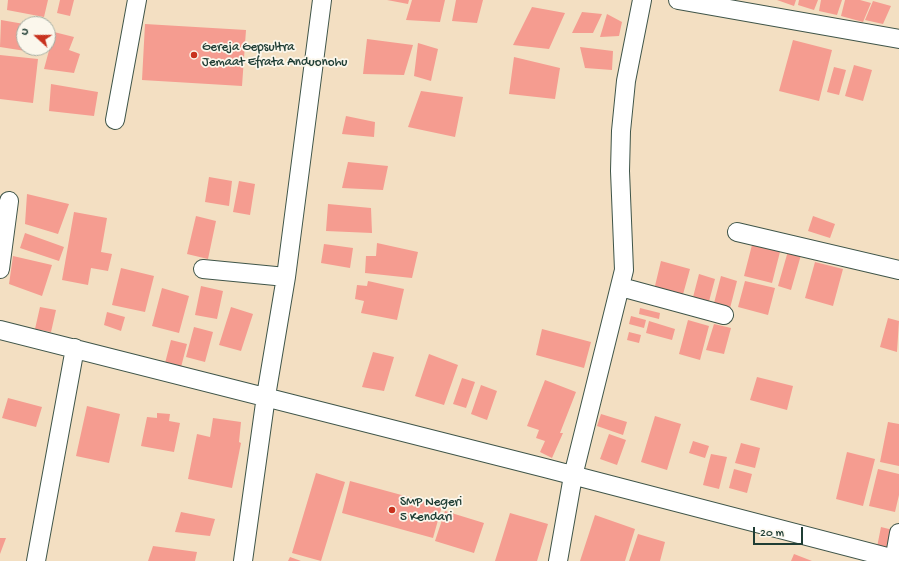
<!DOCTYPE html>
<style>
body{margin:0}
#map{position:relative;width:899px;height:561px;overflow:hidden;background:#f3dfc2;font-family:"Gochi Hand",sans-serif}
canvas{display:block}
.north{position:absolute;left:16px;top:16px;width:40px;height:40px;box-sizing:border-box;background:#fbf7ec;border:1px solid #a3ada2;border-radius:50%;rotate:291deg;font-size:11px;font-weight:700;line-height:16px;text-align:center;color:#1f3d34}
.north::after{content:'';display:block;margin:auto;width:14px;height:18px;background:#c8321e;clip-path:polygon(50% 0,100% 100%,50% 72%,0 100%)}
.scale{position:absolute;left:753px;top:527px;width:50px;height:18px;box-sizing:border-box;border:2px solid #1f3d34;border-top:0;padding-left:5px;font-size:12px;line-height:14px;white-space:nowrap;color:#1f3d34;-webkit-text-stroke:3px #fbf7ec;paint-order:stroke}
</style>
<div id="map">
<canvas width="899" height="561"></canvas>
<div class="north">U</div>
<div class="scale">20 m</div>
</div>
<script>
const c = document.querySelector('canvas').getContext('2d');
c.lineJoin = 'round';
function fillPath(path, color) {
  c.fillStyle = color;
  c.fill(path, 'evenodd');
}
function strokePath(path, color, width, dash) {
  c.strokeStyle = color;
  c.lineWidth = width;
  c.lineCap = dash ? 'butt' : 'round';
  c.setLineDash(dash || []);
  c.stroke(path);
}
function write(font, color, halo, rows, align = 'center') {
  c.font = font + ' "Gochi Hand",sans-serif';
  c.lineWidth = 3.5;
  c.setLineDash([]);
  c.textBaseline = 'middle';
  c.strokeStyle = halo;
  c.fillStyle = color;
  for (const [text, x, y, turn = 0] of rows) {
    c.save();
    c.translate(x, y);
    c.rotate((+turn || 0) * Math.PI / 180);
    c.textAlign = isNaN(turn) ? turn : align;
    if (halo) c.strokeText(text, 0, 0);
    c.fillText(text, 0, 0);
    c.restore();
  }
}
fillPath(new Path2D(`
 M8 0H48L44 17 7 10Z
 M60 0H74L70 16 57 13Z
 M387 0H409L408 4Z
 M412 0H445L440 22 406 20Z
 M456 0H483L477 23 452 21Z
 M777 0H796L794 6Z
 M799 0H818L814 10 798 5Z
 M821 0H842L837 15 819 11Z
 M845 0H860L871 3 863 22 841 16Z
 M873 1 891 6 883 24 865 20Z
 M532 7 565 13 549 49 513 45Z
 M582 12 602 14 593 33H572Z
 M607 14 622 22 619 36 600 37Z
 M1 20 24 24V48H33L32 52 0 47Z
 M145 24 246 30 242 86 142 80Z
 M54 32 74 37 69 50 80 54 74 73 44 69Z
 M367 39 413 45 404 75 363 74Z
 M793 40 832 50 819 101 779 91Z
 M418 43 438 49 431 81 414 76Z
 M580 47 613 51 612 70 585 68Z
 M0 55 38 59 33 103 0 99Z
 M514 57 560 68 555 99 509 94Z
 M854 65 872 70 863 101 845 96Z
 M834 67 846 70 839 95 827 92Z
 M51 84 98 92 94 116 49 111Z
 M421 91 463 97 455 137 408 127Z
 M346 116 375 122 374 137 342 134Z
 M348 162 388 166 383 190 342 188Z
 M209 177 232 181 229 206 205 202Z
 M239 181 255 184 250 215 233 212Z
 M27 194 69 204 58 234 25 224Z
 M328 204 371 208 372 233 326 231Z
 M74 212 107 218 101 252 112 254 108 271 91 268 88 285 62 280Z
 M196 216 216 221 208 259 187 254Z
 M813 216 835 224 830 238 808 231Z
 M25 233 64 247 59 261 20 248Z
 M753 241 781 248 772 283 744 276Z
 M377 243 418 252 412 278 365 273 366 256H376Z
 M324 244 353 248 350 268 321 263Z
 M788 251 801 255 791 290 778 286Z
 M13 256 52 265 42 296 9 284Z
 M661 261 690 269 682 298 654 290Z
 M815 262 843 269 833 306 805 298Z
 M121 268 154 276 145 312 112 305Z
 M699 274 715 279 708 305 692 301Z
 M721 276 737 281 729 312 713 307Z
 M368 281 404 289 397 320 361 313 364 301 355 299 357 285 367 286Z
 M745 281 775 288 768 315 738 307Z
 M201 286 223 291 217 319 195 315Z
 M162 288 189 296 179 333 152 326Z
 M40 307 56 310 51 332 35 329Z
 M231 307 253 314 241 351 219 345Z
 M640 308 660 313 659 319 639 314Z
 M107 312 125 317 121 331 104 325Z
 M631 316 646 320 644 328 629 324Z
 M888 318 899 321 897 352 880 347Z
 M688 320 709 326 700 360 679 354Z
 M649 321 675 329 672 340 646 333Z
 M714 324 731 328 724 354 706 350Z
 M194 327 213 332 205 362 186 357Z
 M542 329 591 342 584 368 536 355Z
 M629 332 641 335 639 343 627 340Z
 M171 340 187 344 180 371 164 367Z
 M373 352 394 357 384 391 362 387Z
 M429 354 458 365 444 405 415 396Z
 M757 377 793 386 787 410 750 400Z
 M462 378 475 382 466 408 453 404Z
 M545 380 576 392 560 433H563L552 458 540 452 545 441 536 438 539 430 527 426Z
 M481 385 497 391 487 420 471 414Z
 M8 398 42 407 36 427 2 418Z
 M87 406 120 414 109 463 76 456Z
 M157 413 170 414 169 421 180 423 174 452 141 446 147 417 157 418Z
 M601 414 627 422 623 435 597 426Z
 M655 416 681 424 667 470 641 462Z
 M213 418 241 422 239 442 241 443 232 488 188 479 197 434 210 437Z
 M888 422 899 424V466L880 462Z
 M609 434 626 440 617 465 600 459Z
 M693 441 709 446 705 458 689 453Z
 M741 443 760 448 755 468 735 463Z
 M847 452 875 459 863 506 836 499Z
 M711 454 727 457 719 489 703 485Z
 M734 469 752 474 747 493 729 488Z
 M878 469 899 474V495L895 512 869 506Z
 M316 473 345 482 321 561 292 553Z
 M350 481 442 506 433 538 342 513Z
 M445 511 484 523 474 553 435 541Z
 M181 512 215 519 210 536 175 532Z
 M510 513 548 524 537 561H495Z
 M595 515 635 529 625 561H580Z
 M881 527 897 531 892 550 877 547Z
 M638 534 665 542 660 561H629Z
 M0 538H6L0 554Z
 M153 546 197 552 195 561H148Z
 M794 554 812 561H791Z
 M290 557 301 561H288Z`), '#f59c90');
const minor = new Path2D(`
 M678 0 899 39
 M115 120 137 0
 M737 232 899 270
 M0 269 9 201
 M203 269 286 277
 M621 287 724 315
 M0 330 545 468 899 560
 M36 561 75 348
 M243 561 266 396 286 277 322 0
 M558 561 573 476 624 270 620 171 621 131 626 81 642 0
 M894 561 899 533`);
strokePath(minor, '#3f5549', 20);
strokePath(minor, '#fff', 18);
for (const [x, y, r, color] of [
 [194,55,4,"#c8321e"],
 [392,510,4,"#c8321e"]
]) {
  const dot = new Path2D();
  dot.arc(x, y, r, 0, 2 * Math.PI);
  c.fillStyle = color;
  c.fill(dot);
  strokePath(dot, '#fbf7ec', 1.5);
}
write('13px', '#1f3d34', '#fbf7ec', [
 ["Gereja Gepsultra",202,48],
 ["Jemaat Efrata Anduonohu",202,63],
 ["SMP Negeri",400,503],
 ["5 Kendari",400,518]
], 'left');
</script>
